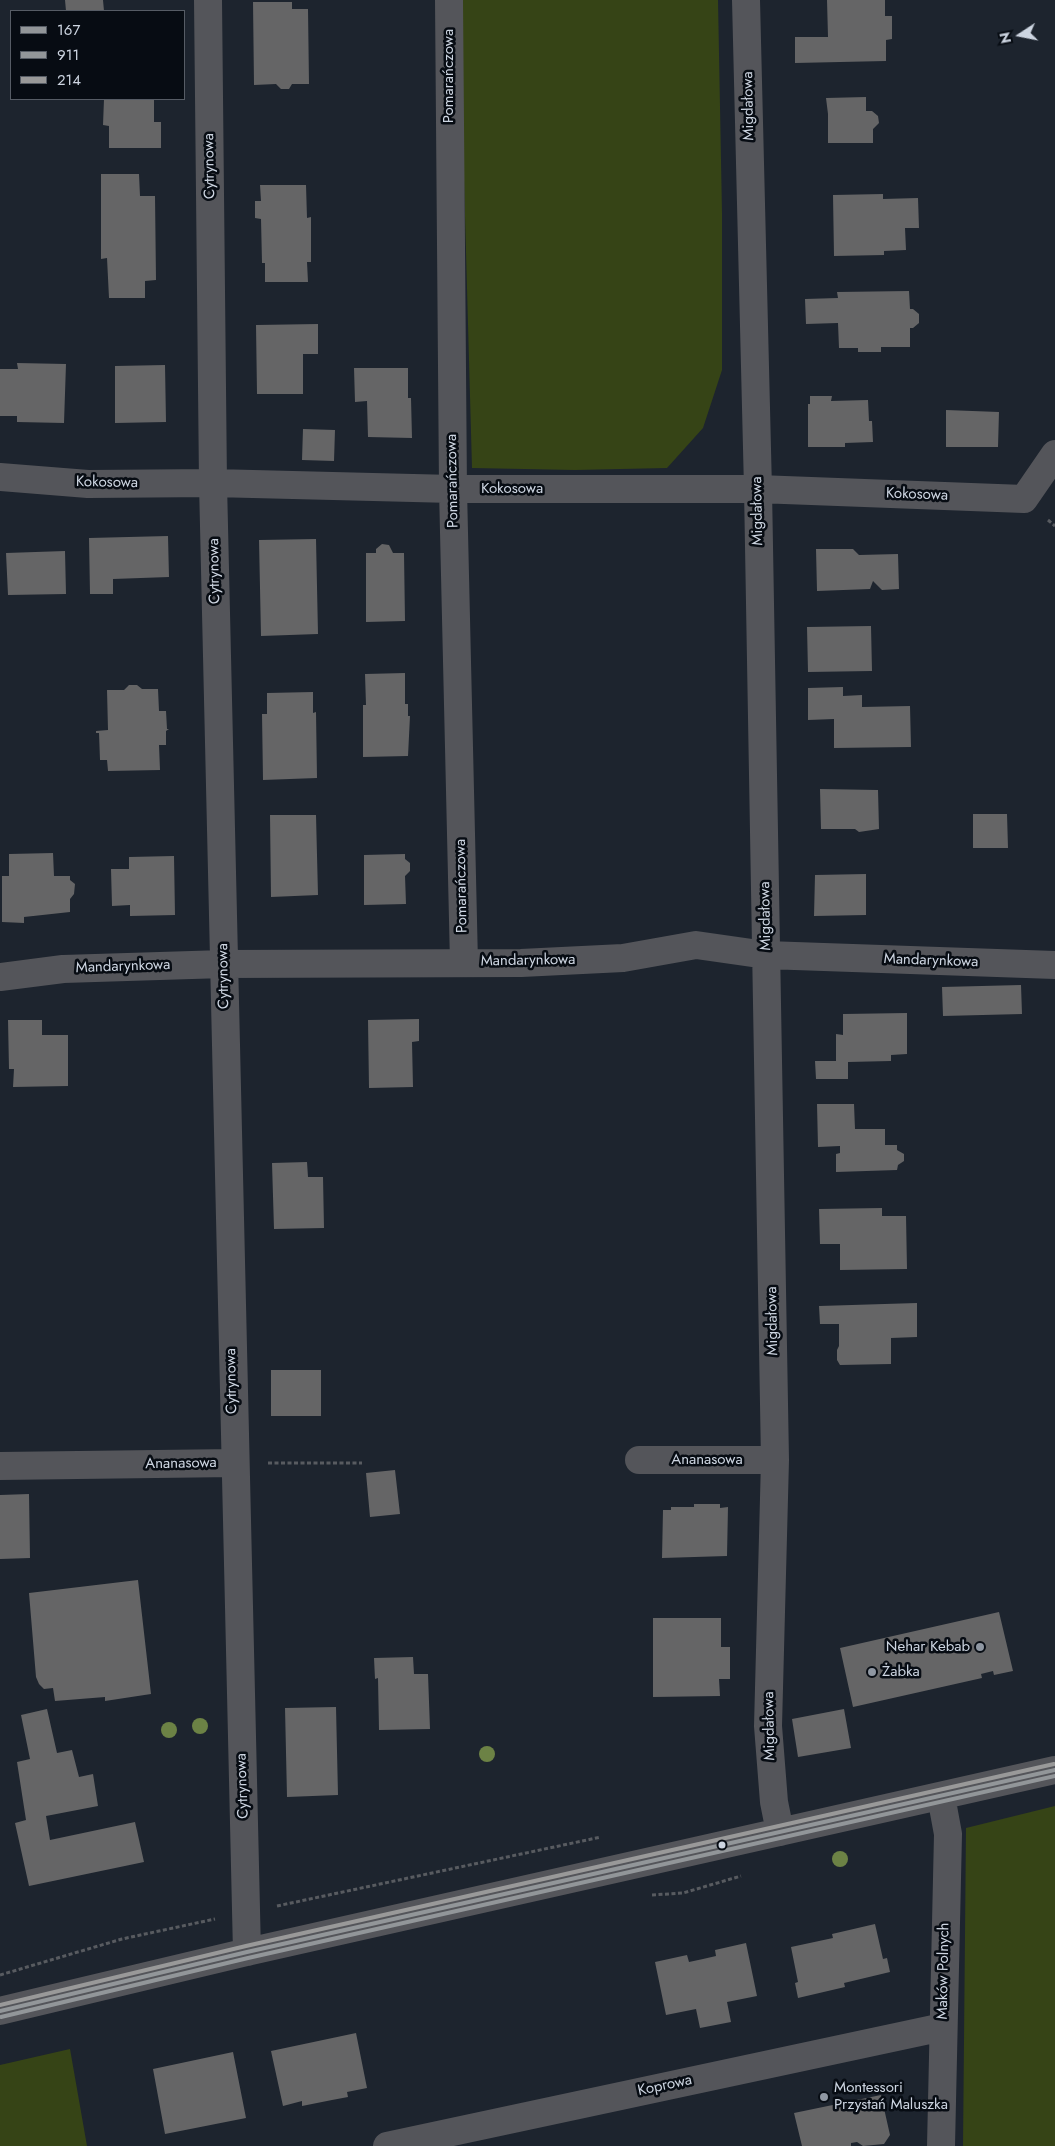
<!DOCTYPE html>
<meta charset="utf-8">
<style>
body{margin:0}
#map{position:relative;width:1055px;height:2146px;overflow:hidden;background:#1d242e;font-family:Jost,sans-serif}
canvas{display:block}
.legend{position:absolute;left:10px;top:10px;width:175px;height:90px;box-sizing:border-box;background:#070c13;border:1px solid #565c65;margin:0;padding:6px 9px;list-style:none;font-size:15px;color:#cdd5e1}
.legend li{display:flex;align-items:center;gap:10px;height:25px}
.legend b{width:25px;border:1px solid #565c65}
.north{position:absolute;left:995px;top:10px;width:50px;height:50px;-webkit-text-stroke:4px #070c13;paint-order:stroke;rotate:259deg;font-size:14px;font-weight:700;line-height:20px;text-align:center;color:#cdd5e1}
.north::after{content:'';display:block;margin:auto;width:18px;height:22px;background:#cdd5e1;clip-path:polygon(50% 0,100% 100%,50% 72%,0 100%)}
</style>
<div id="map">
<canvas width="1055" height="2146"></canvas>
<ul class="legend">
<li><b style="height:6px;background:#929699"></b>167</li>
<li><b style="height:6px;background:#929699"></b>911</li>
<li><b style="height:6px;background:#999"></b>214</li>
</ul>
<div class="north">N</div>
</div>
<script>
const c = document.querySelector('canvas').getContext('2d');
c.lineJoin = 'round';
function fillPath(path, color) {
  c.fillStyle = color;
  c.fill(path, 'evenodd');
}
function strokePath(path, color, width, dash) {
  c.strokeStyle = color;
  c.lineWidth = width;
  c.lineCap = dash ? 'butt' : 'round';
  c.setLineDash(dash || []);
  c.stroke(path);
}
function write(font, color, halo, rows, align = 'center') {
  c.font = font + ' Jost,sans-serif';
  c.lineWidth = 5;
  c.setLineDash([]);
  c.textBaseline = 'middle';
  c.strokeStyle = halo;
  c.fillStyle = color;
  for (const [text, x, y, turn = 0] of rows) {
    c.save();
    c.translate(x, y);
    c.rotate((+turn || 0) * Math.PI / 180);
    c.textAlign = isNaN(turn) ? turn : align;
    if (halo) c.strokeText(text, 0, 0);
    c.fillText(text, 0, 0);
    c.restore();
  }
}
fillPath(new Path2D(`
 M459 0H718L722 213V370L703 428 667 468 575 470 472 468Z
 M1055 1806V2146H963L966 1828Z
 M70 2049 87 2146H0V2065Z`), '#364416');
fillPath(new Path2D(`
 M65 0H103L104 11H66Z
 M827 0H885V16H892V39L886 40V61L795 63V37H828Z
 M253 2H292V9H308L309 84H292L289 89H281L276 84 254 85Z
 M866 97V111H872L878 116 879 123 873 129V143H828V114L826 98Z
 M104 99H154V122H161V148H109V126L103 125Z
 M101 174H139L140 196H155L156 280 145 281V298H109L107 258 101 259Z
 M260 185H306L307 218 311 217V262H307L308 282H265V263H262L261 219 255 218V201H261Z
 M883 194V199L918 198 919 228H905L906 250 884 251V255L834 256 833 195Z
 M909 291 910 309H913L919 314V323L913 328H910V347H881V352H858V348H839L838 323 806 324 805 299 838 298 837 292Z
 M318 324V354H303V394H257L256 325Z
 M17 363 66 364 64 423 17 422V416H0V369H18Z
 M165 365 166 422 115 423V366Z
 M354 368H408V398H411L412 438 368 437 367 401 355 402Z
 M810 396H832L831 401 868 400 869 421H872L873 442 845 443V447H808V404H810Z
 M946 410 999 412 998 447H946Z
 M303 429 335 430 334 461 302 460Z
 M168 536 169 577 113 579V594H90L89 538Z
 M316 539 318 634 261 636 259 540Z
 M382 544 389 545 393 553H404L405 621 366 622V553H376V549Z
 M816 549H853L859 555 898 554 899 589 882 590 873 581 870 589 817 591Z
 M65 551 66 594 8 595 6 553Z
 M871 626 872 671 808 672 807 627Z
 M405 673V704H408V716H410L408 756 363 757V705H366L365 674Z
 M129 685H137L142 689H158L159 711H166L167 729H169L166 731V745H159L160 770 108 771 107 760H100L99 733H96V731L108 730 107 690H124Z
 M843 687V696L862 695V707L910 706 911 747 834 748V719L808 720V688Z
 M313 692V713L316 712 317 778 263 780 262 714H267V693Z
 M820 789 878 790 879 829 859 832 855 829H821Z
 M973 814H1007L1008 848H973Z
 M270 815H316L318 895 271 897Z
 M53 853 54 876H70V880L75 884 74 894 70 899V912L24 917V923L2 922V876H9V854Z
 M405 854V859L410 863V871L405 876 406 904 364 905V855Z
 M174 856 175 915 130 916V905L112 906 111 869H129V857Z
 M866 874V915L814 916 815 875Z
 M1021 985 1022 1014 943 1016 942 987Z
 M907 1013V1054L891 1055V1061L848 1062V1079H816L815 1061H836V1034L843 1035V1014Z
 M419 1019V1041L412 1042 413 1087 369 1088 368 1020Z
 M8 1020H42V1035H68V1086L13 1087 14 1069H9Z
 M817 1104H854L855 1129H885V1145H897V1150L904 1154V1161L898 1165 897 1170 836 1172V1154L840 1153V1146L818 1147Z
 M307 1162 308 1177H323L324 1228 274 1229 272 1163Z
 M882 1208V1216H906L907 1269 840 1270V1244H820L819 1209Z
 M917 1303V1337L891 1338V1364L840 1365 837 1360V1350L839 1346V1324H820L819 1306Z
 M271 1370H321V1416H271Z
 M395 1470 400 1514 370 1517 366 1473Z
 M29 1494 30 1558 0 1559V1495Z
 M694 1504H720V1508L728 1507 727 1556 662 1558 663 1510H671V1507H694Z
 M138 1580 151 1694 105 1701V1697L55 1701 53 1688 44 1689 39 1684 36 1677 29 1593Z
 M999 1612 1013 1671 994 1675 993 1671 981 1674 982 1678 853 1707 840 1648Z
 M653 1618H721V1647H730V1679H719L720 1696 653 1697Z
 M413 1657 414 1674H428L430 1729 379 1730 378 1678 375 1679 374 1658Z
 M336 1707 338 1795 287 1797 285 1708Z
 M47 1709 57 1753 72 1750 79 1777 93 1774 98 1806 46 1816 50 1840 135 1822 144 1862 29 1886 15 1823 26 1820 17 1762 30 1759 21 1715Z
 M844 1709 851 1748 798 1757 792 1719Z
 M875 1924 883 1959 887 1958 890 1972 844 1983 845 1987 798 1998 795 1983 798 1982 791 1947 833 1938 832 1934Z
 M746 1943 757 1996 727 2002 731 2022 700 2028 696 2009 666 2015 655 1962 687 1955 689 1962 703 1959 716 1956 715 1950Z
 M356 2033 367 2088 347 2092 348 2097 332 2100 302 2106V2101L283 2106 271 2051Z
 M233 2052 246 2118 165 2134 153 2069Z
 M881 2095 890 2135 884 2144 863 2146 857 2142 851 2143V2146H802L794 2113Z`), '#656566');
strokePath(new Path2D(`
 M1048 520 1055 526
 M268 1463H362
 M652 1895 683 1893 741 1876
 M277 1906 601 1837
 M0 1975 122 1939 215 1919`), '#585b60', 3, [4, 2.5]);
strokePath(new Path2D(`
 M208 0 213 483 247 1952
 M449 0 453 489 464 963
 M746 0 758 489 775 1460 768 1726 774 1802 780 1832
 M0 477 88 484 213 483 453 489H758L1024 499 1055 454
 M0 977 63 969 224 964 521 963 623 958 696 945 766 955 1055 965
 M639 1460H775
 M0 1466 234 1463
 M0 2011 247 1952 1055 1770
 M387 2146 943 2027
 M941 2146 948 1834 941 1796`), '#54555a', 28);
strokePath(new Path2D(`
 M0 2011 247 1952 1055 1770`), '#929699', 4);
strokePath(new Path2D(`
 M1 2017 248 1958 1055 1776`), '#929699', 4);
strokePath(new Path2D(`
 M0 2005 246 1946 1054 1764`), '#999', 4);
c.fillStyle = '#6c8245';
for (const [x, y] of [
 [200,1726],
 [169,1730],
 [487,1754],
 [840,1859]
]) {
  c.beginPath();
  c.arc(x, y, 8, 0, 2 * Math.PI);
  c.fill();
}
for (const [x, y, r, color] of [
 [980,1647,5,"#8f97a2"],
 [872,1672,5,"#8f97a2"],
 [722,1845,4.5,"#cdd5e1"],
 [824,2097,5,"#8f97a2"]
]) {
  const dot = new Path2D();
  dot.arc(x, y, r, 0, 2 * Math.PI);
  c.fillStyle = color;
  c.fill(dot);
  strokePath(dot, '#070c13', 2);
}
write('15px', '#cdd5e1', '#070c13', [
 ["Pomarańczowa",449,76,-90],
 ["Migdałowa",749,106,-91],
 ["Cytrynowa",210,166,-91],
 ["Pomarańczowa",453,481,-91],
 ["Kokosowa",107,483,1],
 ["Kokosowa",512,489],
 ["Kokosowa",917,495,2],
 ["Migdałowa",758,511,-91],
 ["Cytrynowa",215,571,-91],
 ["Pomarańczowa",462,886,-91],
 ["Migdałowa",766,916,-91],
 ["Mandarynkowa",528,961,-1],
 ["Mandarynkowa",931,961,2],
 ["Mandarynkowa",123,967,-2],
 ["Cytrynowa",224,976,-91],
 ["Migdałowa",773,1321,-91],
 ["Cytrynowa",232,1381,-91],
 ["Ananasowa",707,1460],
 ["Ananasowa",181,1464,-1],
 ["Migdałowa",770,1726,-91],
 ["Cytrynowa",243,1786,-92],
 ["Maków Polnych",944,1971,-89],
 ["Koprowa",665,2086,-12]
]);
write('15px', '#cdd5e1', '#070c13', [
 ["Nehar Kebab",970,1647,"right"],
 ["Żabka",882,1672],
 ["Montessori",834,2088],
 ["Przystań Maluszka",834,2105]
], 'left');
</script>
